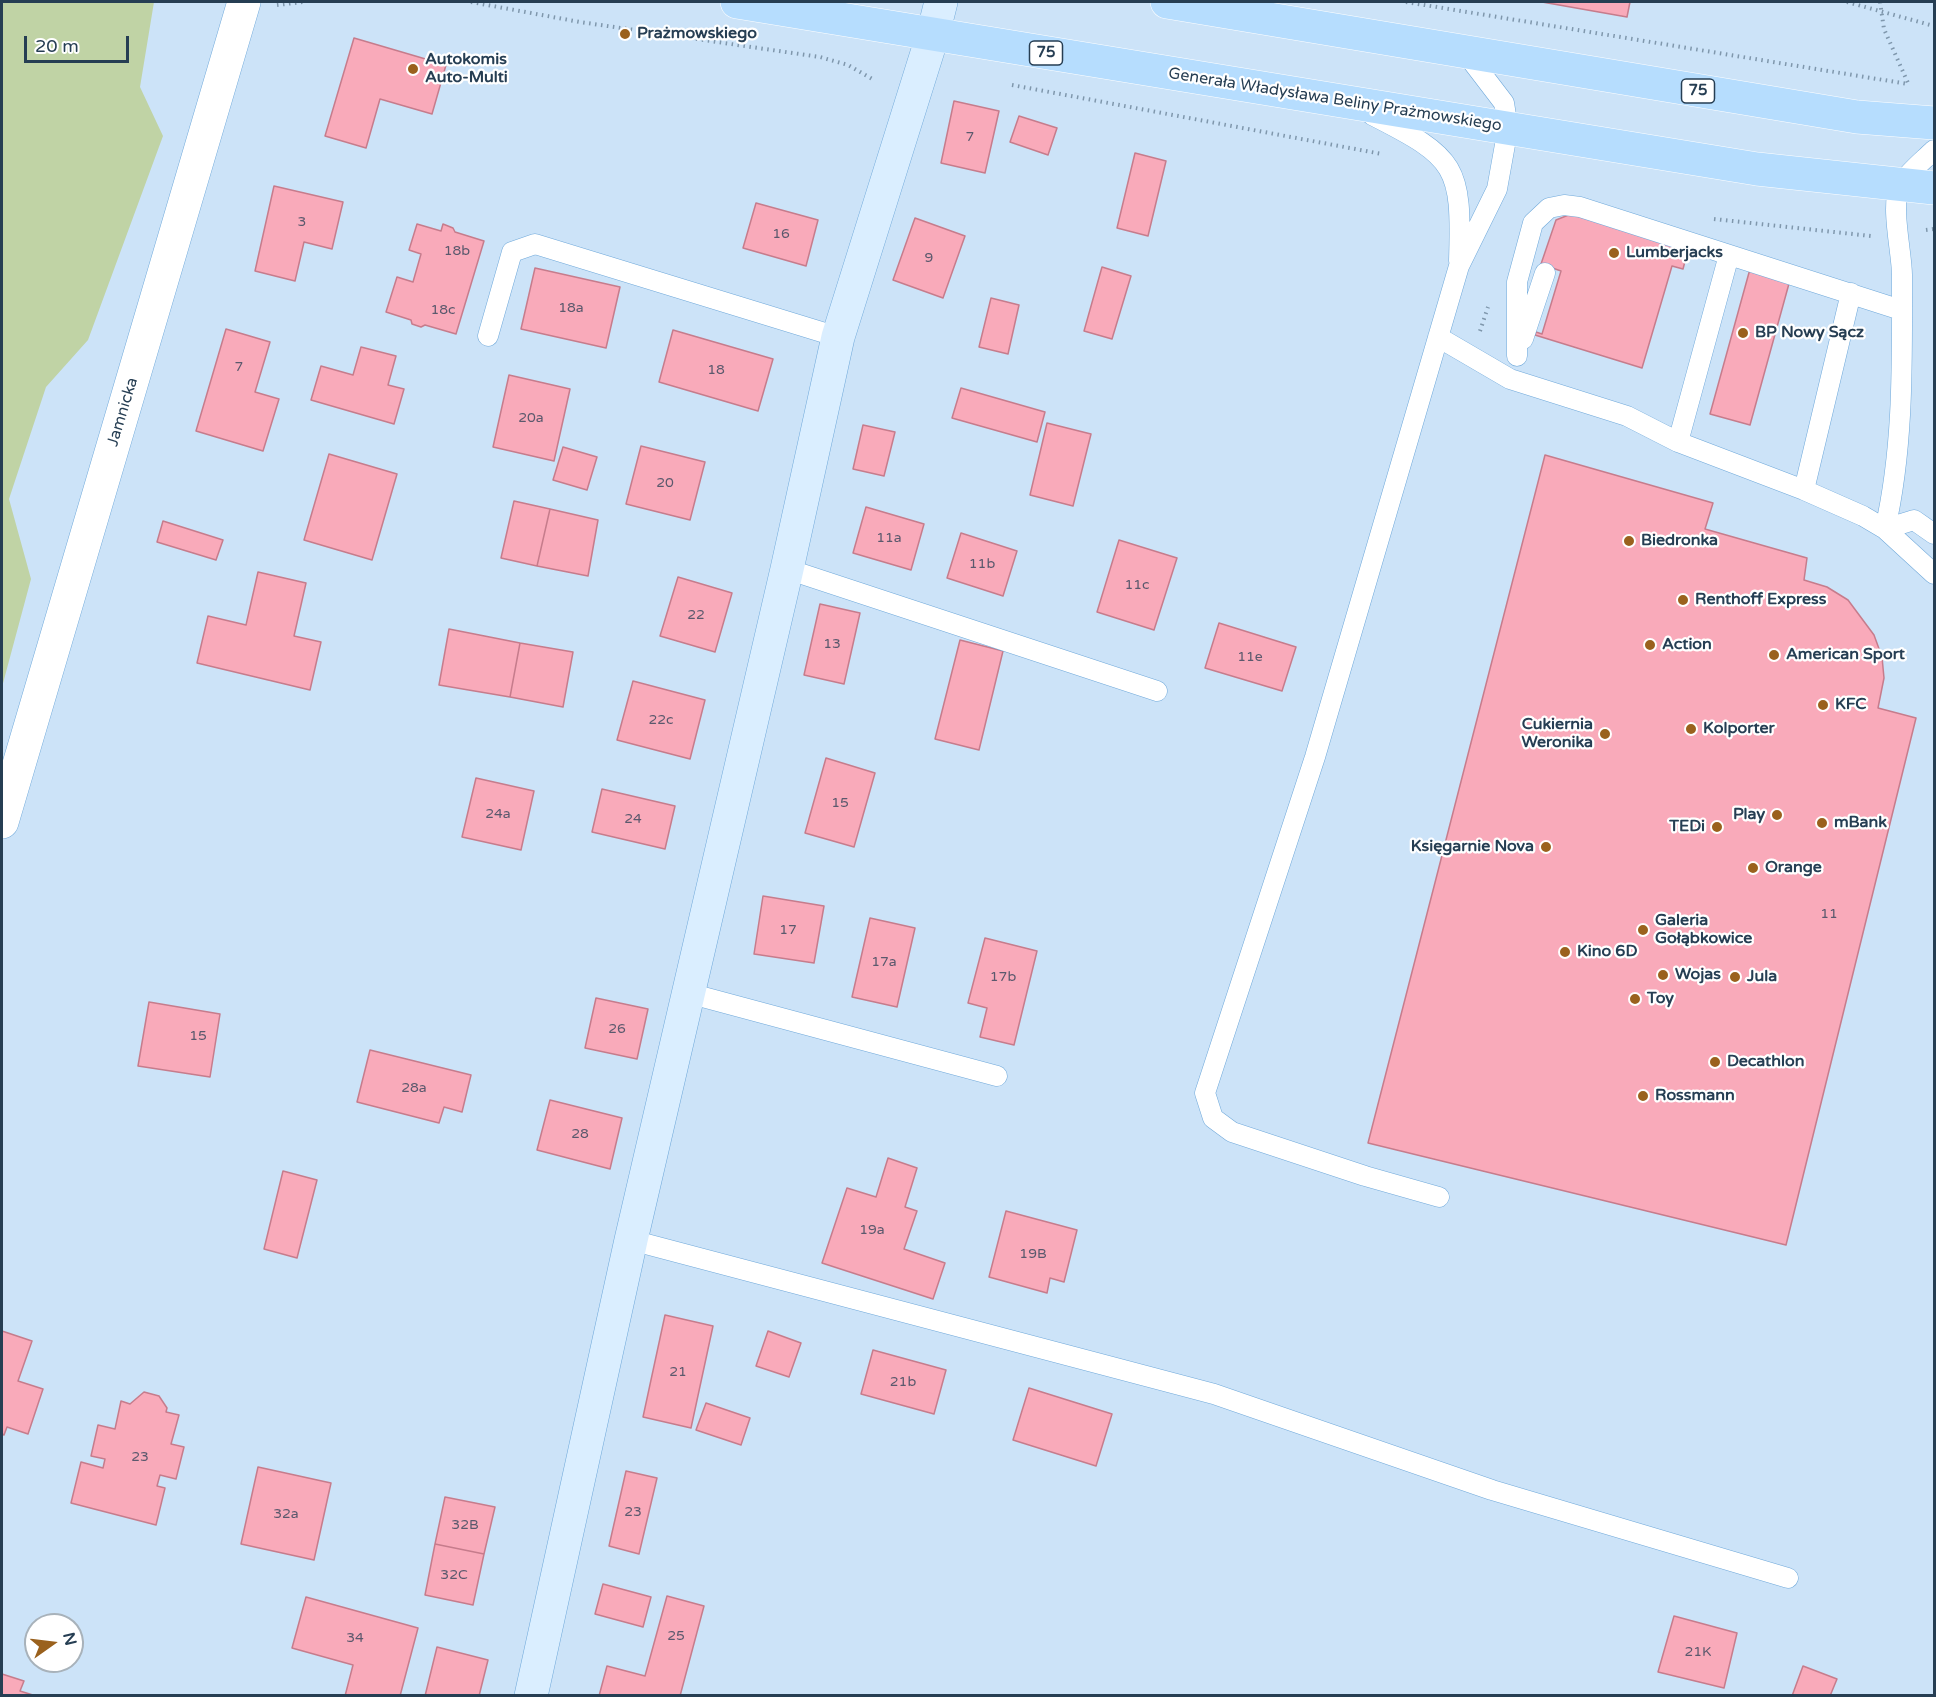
<!DOCTYPE html>
<meta charset="utf-8">
<style>
body{margin:0}
#map{position:relative;width:1936px;height:1697px;overflow:hidden;background:#cce3f8;font-family:"Varela Round",sans-serif}
canvas{display:block}
.frame{position:absolute;inset:0;border:3px solid #263e53;pointer-events:none}
.north{position:absolute;left:24px;top:1613px;width:60px;height:60px;box-sizing:border-box;background:#fff;border:2px solid #a8b2ba;border-radius:50%;rotate:76deg;font-size:16px;font-weight:700;line-height:24px;text-align:center;color:#263e53}
.north::after{content:'';display:block;margin:auto;width:21px;height:27px;background:#9a611d;clip-path:polygon(50% 0,100% 100%,50% 72%,0 100%)}
.scale{position:absolute;left:24px;top:36px;width:105px;height:27px;box-sizing:border-box;border:3px solid #263e53;border-top:0;padding-left:8px;font-size:18px;line-height:21px;white-space:nowrap;color:#263e53;-webkit-text-stroke:4px #fff;paint-order:stroke}
</style>
<div id="map">
<canvas width="1936" height="1697"></canvas>
<div class="frame"></div>
<div class="north">N</div>
<div class="scale">20 m</div>
</div>
<script>
const c = document.querySelector('canvas').getContext('2d');
c.lineJoin = 'round';
function fillPath(path, color) {
  c.fillStyle = color;
  c.fill(path, 'evenodd');
}
function strokePath(path, color, width, dash) {
  c.strokeStyle = color;
  c.lineWidth = width;
  c.lineCap = dash ? 'butt' : 'round';
  c.setLineDash(dash || []);
  c.stroke(path);
}
function write(font, color, halo, rows, align = 'center') {
  c.font = font + ' "Varela Round",sans-serif';
  c.lineWidth = 4.5;
  c.setLineDash([]);
  c.textBaseline = 'middle';
  c.strokeStyle = halo;
  c.fillStyle = color;
  for (const [text, x, y, turn = 0] of rows) {
    c.save();
    c.translate(x, y);
    c.rotate((+turn || 0) * Math.PI / 180);
    c.textAlign = isNaN(turn) ? turn : align;
    if (halo) c.strokeText(text, 0, 0);
    c.fillText(text, 0, 0);
    c.restore();
  }
}
fillPath(new Path2D(`
 M2 2H154L140 87 163 136 88 340 46 387 9 499 31 579 2 687Z`), '#c0d3a5');
const building = new Path2D(`
 M1542 2H1630L1627 17Z
 M354 38 446 65 432 114 380 99 366 148 325 136Z
 M954 101 999 111 985 173 941 163Z
 M1019 116 1057 128 1048 155 1010 142Z
 M1135 153 1166 161 1148 236 1117 228Z
 M274 186 343 202 332 249 304 242 295 281 255 271Z
 M756 203 818 220 806 266 743 248Z
 M1571 214 1688 250 1683 269 1672 266 1642 368 1535 335 1536 332 1542 334 1561 271 1541 264 1556 220Z
 M915 218 965 236 943 298 893 280Z
 M417 224 441 231 443 224 453 228 455 232 484 241 456 334 425 325 421 327 412 324 411 320 386 312 397 277 413 282 421 254 409 250Z
 M1102 267 1131 276 1112 339 1084 331Z
 M535 268 620 287 606 348 521 329Z
 M1750 269 1790 280 1750 425 1710 414Z
 M991 298 1019 305 1008 354 979 347Z
 M226 329 270 342 255 392 279 399 263 451 196 431Z
 M673 330 773 359 758 411 659 382Z
 M361 347 396 356 388 385 404 389 394 424 311 400 321 366 353 375Z
 M509 375 570 389 554 461 493 447Z
 M961 388 1045 412 1037 442 952 418Z
 M1047 423 1091 434 1073 506 1030 495Z
 M863 425 895 432 884 476 853 469Z
 M641 446 705 462 690 520 626 504Z
 M563 447 597 457 587 490 553 480Z
 M329 454 397 474 372 560 304 540Z
 M1545 455 1713 503 1705 529 1807 558 1804 580 1827 587 1848 600 1874 635 1882 657 1884 678 1878 708 1916 718 1786 1245 1368 1143Z
 M514 501 550 509 537 566 501 558Z
 M866 507 924 524 911 570 853 553Z
 M550 509 598 520 588 576 537 566Z
 M163 521 223 540 216 560 157 542Z
 M961 533 1017 551 1003 596 947 578Z
 M1119 540 1177 558 1154 630 1097 612Z
 M258 572 306 583 294 636 321 642 310 690 197 663 208 616 246 625Z
 M678 577 732 593 715 652 660 636Z
 M820 604 860 613 844 684 804 675Z
 M1219 623 1296 647 1282 691 1205 668Z
 M449 629 520 643 510 697 439 685Z
 M960 640 1003 651 979 750 935 739Z
 M520 643 573 652 563 707 510 697Z
 M633 681 705 700 690 759 617 740Z
 M826 758 875 773 854 847 805 833Z
 M476 778 534 791 521 850 462 837Z
 M602 789 675 806 665 849 592 832Z
 M763 896 824 906 814 963 754 954Z
 M870 918 915 928 897 1007 852 997Z
 M985 938 1037 951 1014 1045 980 1037 987 1008 968 1003Z
 M596 998 648 1009 637 1059 585 1048Z
 M149 1002 220 1014 210 1077 138 1066Z
 M370 1050 471 1075 462 1112 444 1107 439 1123 357 1102Z
 M550 1100 622 1118 610 1169 537 1150Z
 M888 1158 917 1168 905 1207 917 1211 904 1249 945 1263 933 1299 822 1263 847 1188 876 1197Z
 M283 1171 317 1180 297 1258 264 1249Z
 M1006 1211 1077 1230 1064 1282 1050 1278 1047 1293 989 1277Z
 M665 1315 713 1326 691 1428 643 1417Z
 M2 1331 32 1341 18 1381 43 1389 28 1434 7 1427 4 1435 2 1434Z
 M768 1331 801 1343 789 1377 756 1366Z
 M873 1350 946 1370 934 1414 861 1394Z
 M1029 1388 1112 1414 1096 1466 1013 1440Z
 M144 1392 159 1396 167 1408 166 1412 179 1415 171 1444 184 1447 176 1479 160 1475 157 1486 165 1488 156 1525 71 1503 81 1462 103 1468 105 1459 91 1456 98 1425 115 1429 121 1401 130 1404Z
 M706 1403 750 1418 741 1445 696 1430Z
 M258 1467 331 1483 314 1560 241 1544Z
 M626 1471 657 1478 639 1554 609 1546Z
 M445 1497 495 1507 484 1554 435 1544Z
 M435 1544 484 1554 473 1605 425 1595Z
 M603 1584 651 1597 643 1627 595 1614Z
 M667 1596 704 1606 680 1696H599L607 1666 645 1676Z
 M306 1597 418 1628 400 1696H345L353 1665 292 1648Z
 M1674 1616 1737 1633 1724 1688 1658 1672Z
 M437 1647 488 1660 479 1696H425Z
 M1803 1666 1837 1679 1830 1696H1792Z
 M2 1674 24 1681 20 1691 36 1696H2Z`);
fillPath(building, '#f9aaba');
strokePath(building, '#c67c8c', 1.5);
const lane = new Path2D(`
 M1372 115C1457 158 1462 166 1459 261
 M488 336 512 252 535 244 838 337
 M1438 337 1510 379 1627 416 1678 442 1804 490 1863 516 1885 529C1904 446 1902 360 1902 275 1902 253 1890 205 1900 186 1907 173 1924 160 1934 150
 M1523 339 1545 273
 M1517 356V282L1533 223 1549 208 1564 205 1580 207 1901 310
 M1678 442 1729 255
 M1804 490 1851 293
 M1885 529 1934 574
 M1885 529 1914 520 1934 534
 M787 569 1157 691
 M688 993 997 1076
 M1439 1197 1365 1176 1232 1132 1213 1118 1205 1093 1315 757 1459 266 1497 189 1508 128 1504 103 1465 52
 M631 1240 1214 1394 1492 1490 1788 1578`);
const street = new Path2D(`
 M2 822 244 2`);
const secondary = new Path2D(`
 M531 1696 631 1240 787 569 838 337 933 34 941 2`);
const primary = new Path2D(`
 M737 2 1757 169 1934 188
 M1167 2 1857 117 1934 123`);
strokePath(lane, '#70a9da', 21);
strokePath(street, '#70a9da', 34);
strokePath(secondary, '#70a9da', 34);
strokePath(primary, '#fff', 34);
strokePath(new Path2D(`
 M471 2 580 22 820 57 848 65 874 80
 M1406 2 1908 84
 M1847 2 1934 26
 M1880 2 1884 29 1908 83
 M277 5 303 2
 M1012 85 1382 154
 M1714 219 1871 236
 M1926 230 1934 229
 M1480 331 1488 307`), '#7f97ac', 4, [1.5, 4.5]);
strokePath(lane, '#fff', 20);
strokePath(street, '#fff', 33);
strokePath(secondary, '#daeeff', 33);
strokePath(primary, '#b6ddfe', 33);
for (const [x, y, r, color] of [
 [625,34,6,"#9a611d"],
 [413,69,6,"#9a611d"],
 [1614,253,6,"#9a611d"],
 [1743,333,6,"#9a611d"],
 [1629,541,6,"#9a611d"],
 [1683,600,6,"#9a611d"],
 [1650,645,6,"#9a611d"],
 [1774,655,6,"#9a611d"],
 [1823,705,6,"#9a611d"],
 [1691,729,6,"#9a611d"],
 [1605,734,6,"#9a611d"],
 [1777,815,6,"#9a611d"],
 [1822,823,6,"#9a611d"],
 [1717,827,6,"#9a611d"],
 [1546,847,6,"#9a611d"],
 [1753,868,6,"#9a611d"],
 [1643,930,6,"#9a611d"],
 [1565,952,6,"#9a611d"],
 [1663,975,6,"#9a611d"],
 [1735,977,6,"#9a611d"],
 [1635,999,6,"#9a611d"],
 [1715,1062,6,"#9a611d"],
 [1643,1096,6,"#9a611d"]
]) {
  const dot = new Path2D();
  dot.arc(x, y, r, 0, 2 * Math.PI);
  c.fillStyle = color;
  c.fill(dot);
  strokePath(dot, '#fff', 2);
}
write('14px', '#5b596d', null, [
 ["7",970,137],
 ["3",302,222],
 ["16",781,234],
 ["18b",457,251],
 ["9",929,258],
 ["18a",571,308],
 ["18c",443,310],
 ["7",239,367],
 ["18",716,370],
 ["20a",531,418],
 ["20",665,483],
 ["11a",889,538],
 ["11b",982,564],
 ["11c",1137,585],
 ["22",696,615],
 ["13",832,644],
 ["11e",1250,657],
 ["22c",661,720],
 ["15",840,803],
 ["24a",498,814],
 ["24",633,819],
 ["11",1829,914],
 ["17",788,930],
 ["17a",884,962],
 ["17b",1003,977],
 ["26",617,1029],
 ["15",198,1036],
 ["28a",414,1088],
 ["28",580,1134],
 ["19a",872,1230],
 ["19B",1033,1254],
 ["21",678,1372],
 ["21b",903,1382],
 ["23",140,1457],
 ["23",633,1512],
 ["32a",286,1514],
 ["32B",465,1525],
 ["32C",454,1575],
 ["25",676,1636],
 ["34",355,1638],
 ["21K",1698,1652]
]);
for (const [x, y, w] of [
 [1046,53,33],
 [1698,91,33]
]) {
  const box = new Path2D();
  box.roundRect(x - w / 2, y - 12, w, 24, 4.5);
  c.fillStyle = '#fff';
  c.fill(box);
  strokePath(box, '#263e53', 1.5);
}
write('bold 15px', '#263e53', null, [
 ["75",1046,53],
 ["75",1698,91]
]);
write('bold 16px', '#263e53', '#fff', [
 ["Prażmowskiego",637,34],
 ["Autokomis",425,60],
 ["Auto-Multi",425,78],
 ["Lumberjacks",1626,253],
 ["BP Nowy Sącz",1755,333],
 ["Biedronka",1641,541],
 ["Renthoff Express",1695,600],
 ["Action",1662,645],
 ["American Sport",1786,655],
 ["KFC",1835,705],
 ["Cukiernia",1593,725,"right"],
 ["Weronika",1593,743,"right"],
 ["Kolporter",1703,729],
 ["Play",1765,815,"right"],
 ["mBank",1834,823],
 ["TEDi",1705,827,"right"],
 ["Księgarnie Nova",1534,847,"right"],
 ["Orange",1765,868],
 ["Galeria",1655,921],
 ["Gołąbkowice",1655,939],
 ["Kino 6D",1577,952],
 ["Wojas",1675,975],
 ["Jula",1747,977],
 ["Toy",1647,999],
 ["Decathlon",1727,1062],
 ["Rossmann",1655,1096]
], 'left');
write('16px', '#263e53', '#fff', [
 ["Generała Władysława Beliny Prażmowskiego",1335,100,9],
 ["Jamnicka",123,412,-73]
]);
</script>
